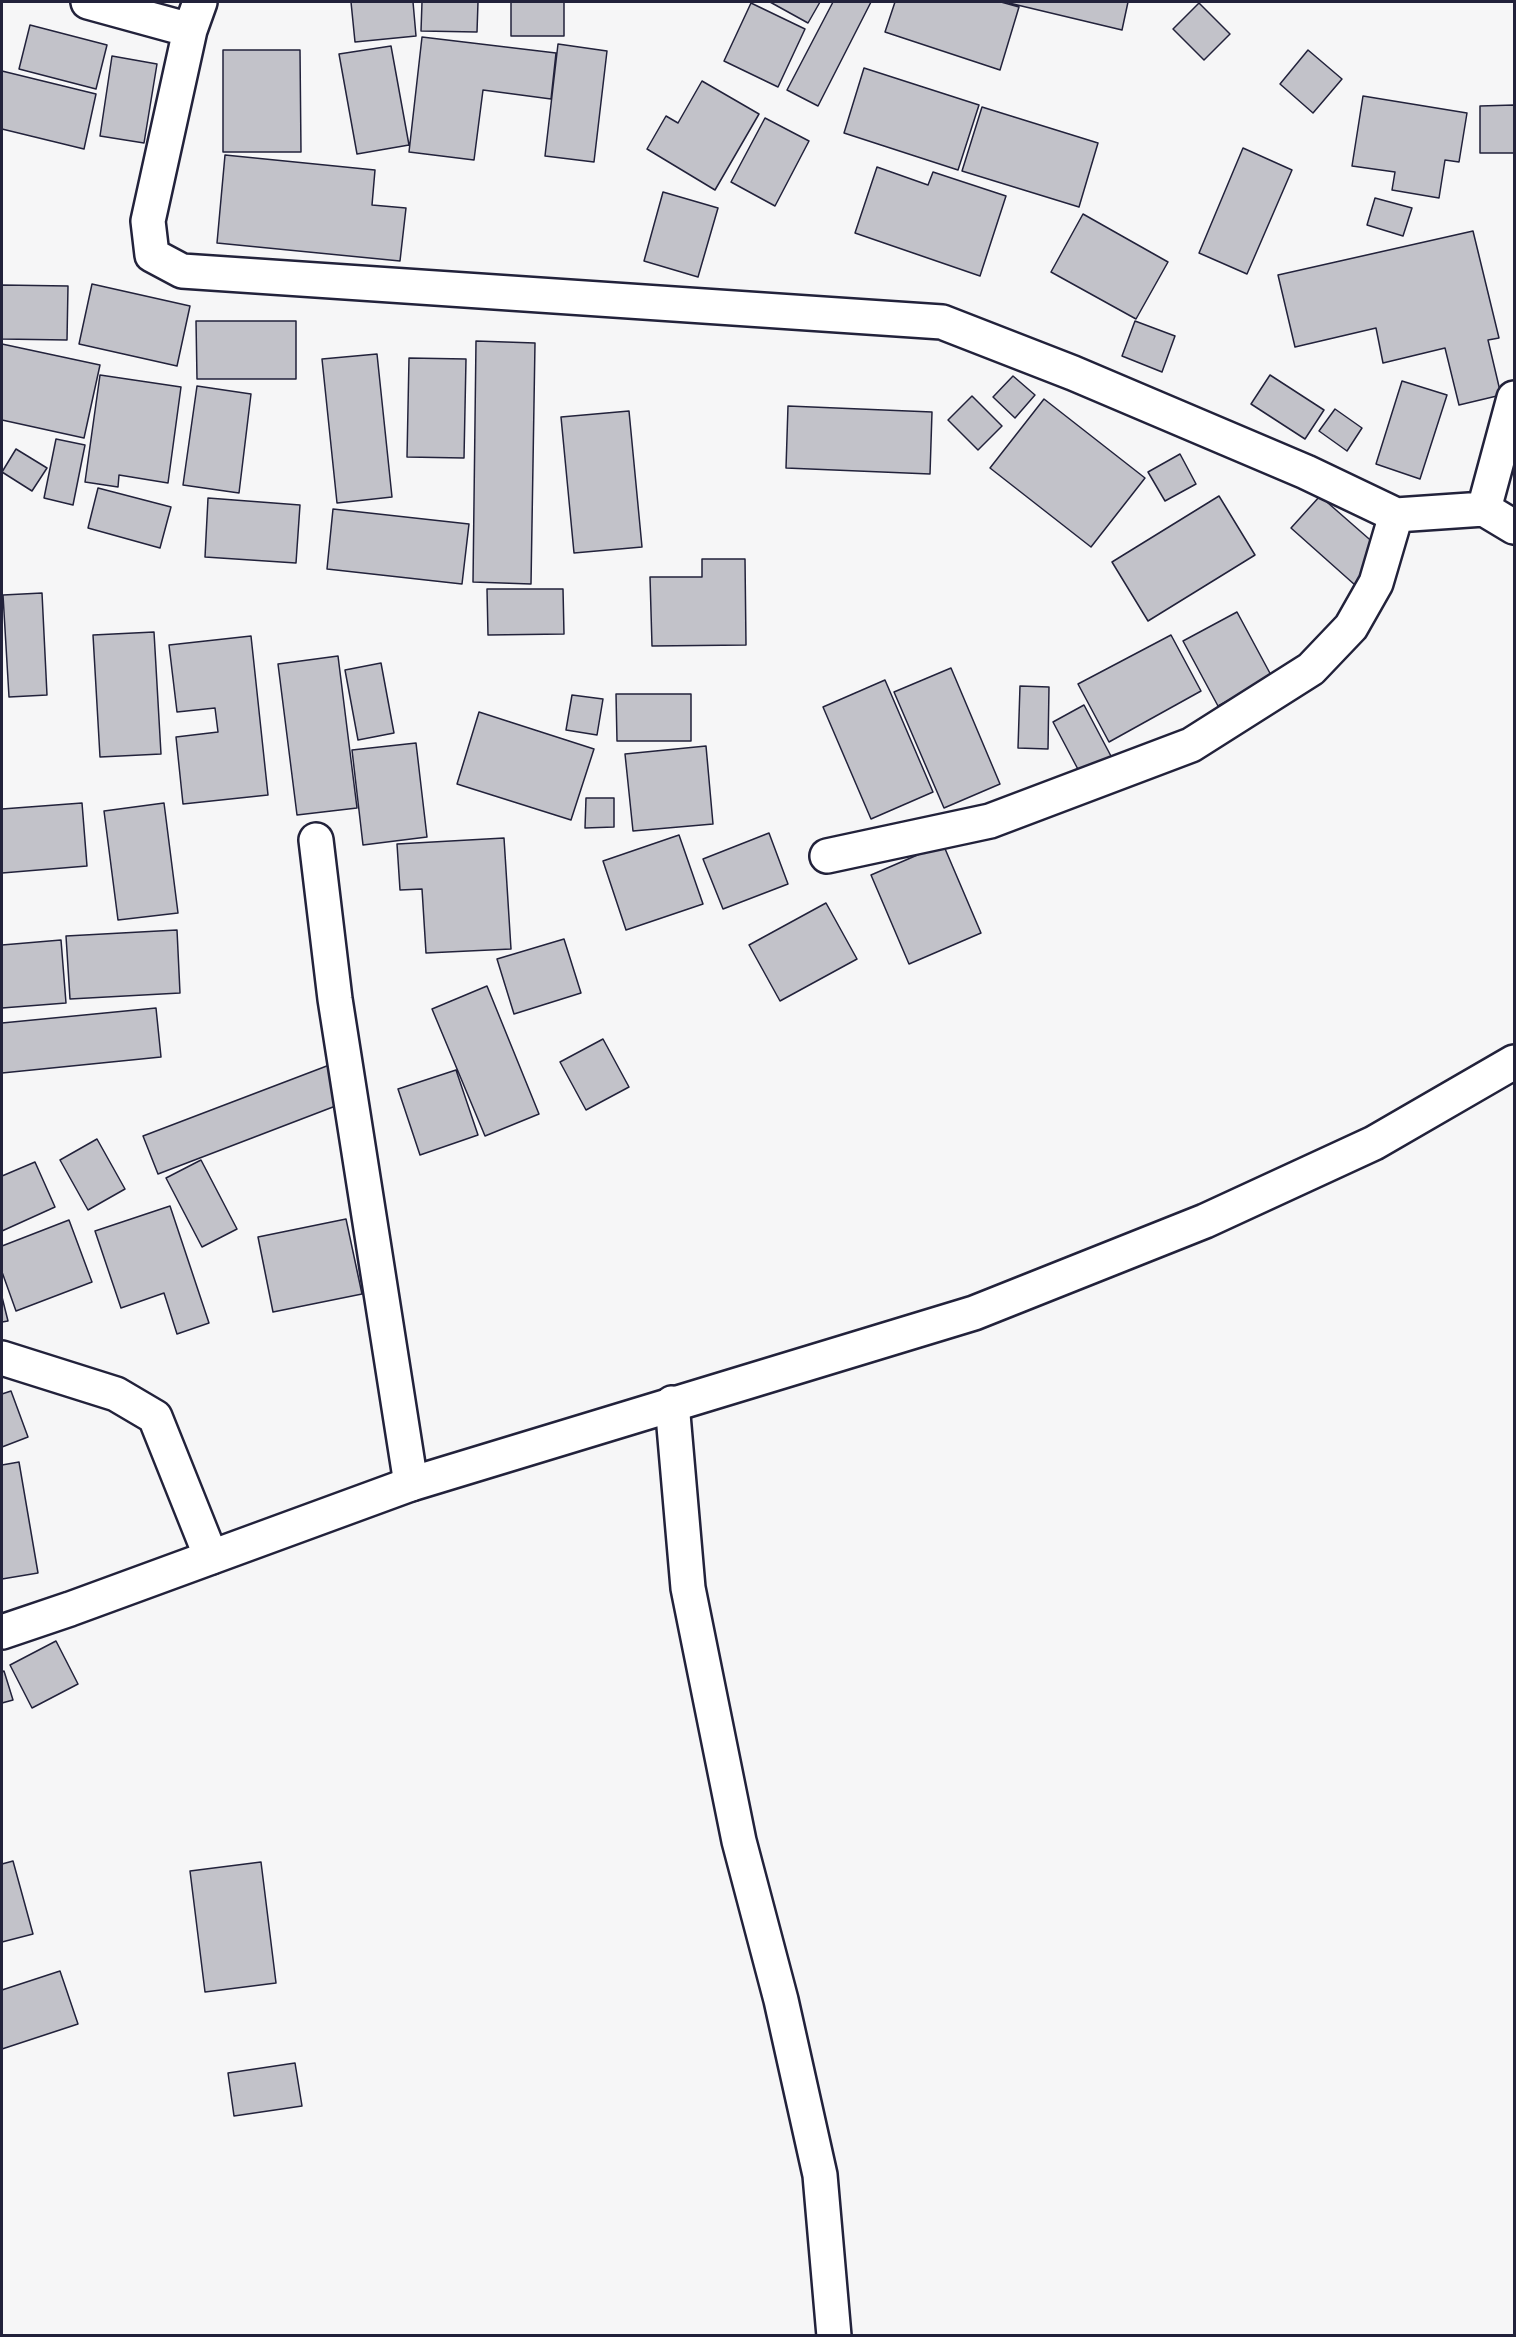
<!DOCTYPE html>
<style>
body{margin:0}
#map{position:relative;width:1516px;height:2337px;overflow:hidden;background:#f6f6f7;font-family:"Comic Neue",sans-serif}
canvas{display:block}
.frame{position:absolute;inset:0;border:3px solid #22223b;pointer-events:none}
</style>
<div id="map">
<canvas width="1516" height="2337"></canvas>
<div class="frame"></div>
</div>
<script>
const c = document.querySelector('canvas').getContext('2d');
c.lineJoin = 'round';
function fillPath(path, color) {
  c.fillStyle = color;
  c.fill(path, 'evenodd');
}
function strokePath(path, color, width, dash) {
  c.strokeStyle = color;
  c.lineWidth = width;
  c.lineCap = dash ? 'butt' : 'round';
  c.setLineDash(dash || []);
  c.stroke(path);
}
const building = new Path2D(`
 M351 2H413L416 36 355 42Z
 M422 2H478L477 32 421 31Z
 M511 2H564V36H511Z
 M770 2H820L808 23Z
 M833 2H871L818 106 787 90Z
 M895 2H1001L1019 7 1000 70 885 32Z
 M1009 2H1128L1122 30 1009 3Z
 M751 3 805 29 778 87 724 61Z
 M1199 3 1230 34 1204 60 1173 29Z
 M30 25 107 45 96 89 19 69Z
 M422 37 556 53 551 99 483 90 474 160 409 152Z
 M558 44 607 51 594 162 545 156Z
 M391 46 409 145 357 154 339 54Z
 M223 50H300L301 152H223Z
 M1308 50 1342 79 1313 113 1280 84Z
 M112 56 157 64 144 143 100 136Z
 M864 68 979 105 958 170 844 133Z
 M2 71 96 94 84 149 2 129Z
 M702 81 759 114 715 190 647 149 666 116 678 123Z
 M1363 96 1467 113 1459 162 1445 160 1439 198 1392 190 1395 172 1352 166Z
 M1514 105V153H1480V106Z
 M982 107 1098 143 1079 207 962 171Z
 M765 118 809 141 775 206 731 182Z
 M1243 148 1292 170 1247 274 1199 253Z
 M225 155 375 170 372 205 406 208 400 261 217 243Z
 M877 167 928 185 933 172 1006 196 980 276 855 233Z
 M663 192 718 208 698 277 644 261Z
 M1375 198 1412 208 1403 236 1367 225Z
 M1083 214 1168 262 1136 319 1051 272Z
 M1473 231 1499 338 1488 340 1501 395 1459 405 1445 348 1383 363 1376 328 1295 347 1278 275Z
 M92 284 190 306 177 366 79 344Z
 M2 285 68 286 67 340 2 339Z
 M196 321H296V379H197Z
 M1135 321 1175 336 1162 372 1122 356Z
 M476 341 535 343 531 584 473 582Z
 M2 344 100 365 84 438 2 420Z
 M377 354 392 497 337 503 322 359Z
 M409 358 466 359 464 458 407 457Z
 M100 375 181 387 168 483 119 475 118 487 85 482Z
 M1270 375 1324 410 1305 439 1251 404Z
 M1013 376 1035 395 1015 418 993 397Z
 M1402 381 1447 395 1420 479 1376 464Z
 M197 386 251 394 239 493 183 485Z
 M972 396 1002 426 978 450 948 420Z
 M1044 399 1145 478 1091 547 990 468Z
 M788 406 932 412 930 474 786 468Z
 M1335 409 1362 428 1347 451 1319 431Z
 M629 411 642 547 574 553 561 417Z
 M56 439 85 445 73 505 44 498Z
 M16 449 47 468 32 491 2 472Z
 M1180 454 1196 484 1165 501 1148 472Z
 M98 488 171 507 160 548 88 528Z
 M1219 496 1255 555 1148 621 1112 562Z
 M1320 496 1384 552 1355 585 1291 528Z
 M208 498 300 505 296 563 205 557Z
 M333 509 469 524 462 584 327 569Z
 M702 559H745L746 645 652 646 650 577H702Z
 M487 589H563L564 634 488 635Z
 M42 593 47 695 9 697 3 595Z
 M1237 612 1272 677 1218 706 1183 641Z
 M154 632 161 754 100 757 93 635Z
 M1171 635 1201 691 1109 742 1078 684Z
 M251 636 268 795 183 804 176 737 218 732 215 708 177 712 169 645Z
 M338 656 357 808 297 815 278 664Z
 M381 663 394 733 358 740 345 670Z
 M951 668 1000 784 944 808 894 692Z
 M885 680 933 792 871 819 823 707Z
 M1020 686 1049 687 1048 749 1018 748Z
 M616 694H691V741H617Z
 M572 695 603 699 597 735 566 730Z
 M1084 705 1112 758 1081 775 1053 722Z
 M479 712 594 749 571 820 457 784Z
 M416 743 427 837 363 845 352 750Z
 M706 746 713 824 633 831 625 754Z
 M586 798H614V827L585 828Z
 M82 803 87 866 2 873V809Z
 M164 803 178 913 118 920 104 811Z
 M769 833 788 884 723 909 703 859Z
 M679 835 703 904 626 930 603 861Z
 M504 838 511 949 426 953 422 889 400 890 397 844Z
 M943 844 981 933 909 964 871 875Z
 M826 903 857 959 780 1001 749 945Z
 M177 930 180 993 70 999 66 936Z
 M564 939 581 993 514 1014 497 959Z
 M61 940 66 1003 2 1008V945Z
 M487 986 539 1114 485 1136 432 1009Z
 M156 1008 161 1057 2 1073V1023Z
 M603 1039 629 1087 586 1110 560 1062Z
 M332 1064 346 1102 158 1174 143 1136Z
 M456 1070 478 1135 420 1155 398 1089Z
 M97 1139 125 1189 88 1210 60 1160Z
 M201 1160 237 1229 202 1247 166 1178Z
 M35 1162 55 1207 2 1231V1176Z
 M170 1206 209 1323 177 1334 164 1293 121 1308 95 1231Z
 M346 1219 362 1294 273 1312 258 1237Z
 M69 1220 92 1282 16 1311 2 1272V1246Z
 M2 1297 8 1321 2 1322Z
 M11 1391 28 1437 2 1447V1394Z
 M19 1462 38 1573 2 1579V1465Z
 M56 1641 78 1684 32 1708 10 1665Z
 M4 1671 13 1700 2 1703V1672Z
 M13 1861 33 1934 2 1942V1864Z
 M261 1862 276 1983 205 1992 190 1871Z
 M60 1971 78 2024 2 2049V1990Z
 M295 2063 302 2106 234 2116 228 2073Z`);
fillPath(building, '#c2c2c9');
strokePath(building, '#22223b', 1.5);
const minor = new Path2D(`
 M88 2 190 30
 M200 2 190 30 148 221 152 255 182 271 942 322 1073 373 1306 472 1396 515 1484 509 1514 527
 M1484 509 1514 398
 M316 840 335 999 411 1484
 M827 856 990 821 1191 745 1311 669 1351 627 1376 583 1396 515
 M2 1358 116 1394 155 1417 211 1557
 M672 1403 688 1588 739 1841 781 2000 820 2175 834 2336`);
const tertiary = new Path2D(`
 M2 1632 70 1609 411 1484 974 1313 1205 1221 1374 1143 1514 1062`);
strokePath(minor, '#22223b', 38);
strokePath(tertiary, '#22223b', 38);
strokePath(minor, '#fff', 33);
strokePath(tertiary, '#fff', 33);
</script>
